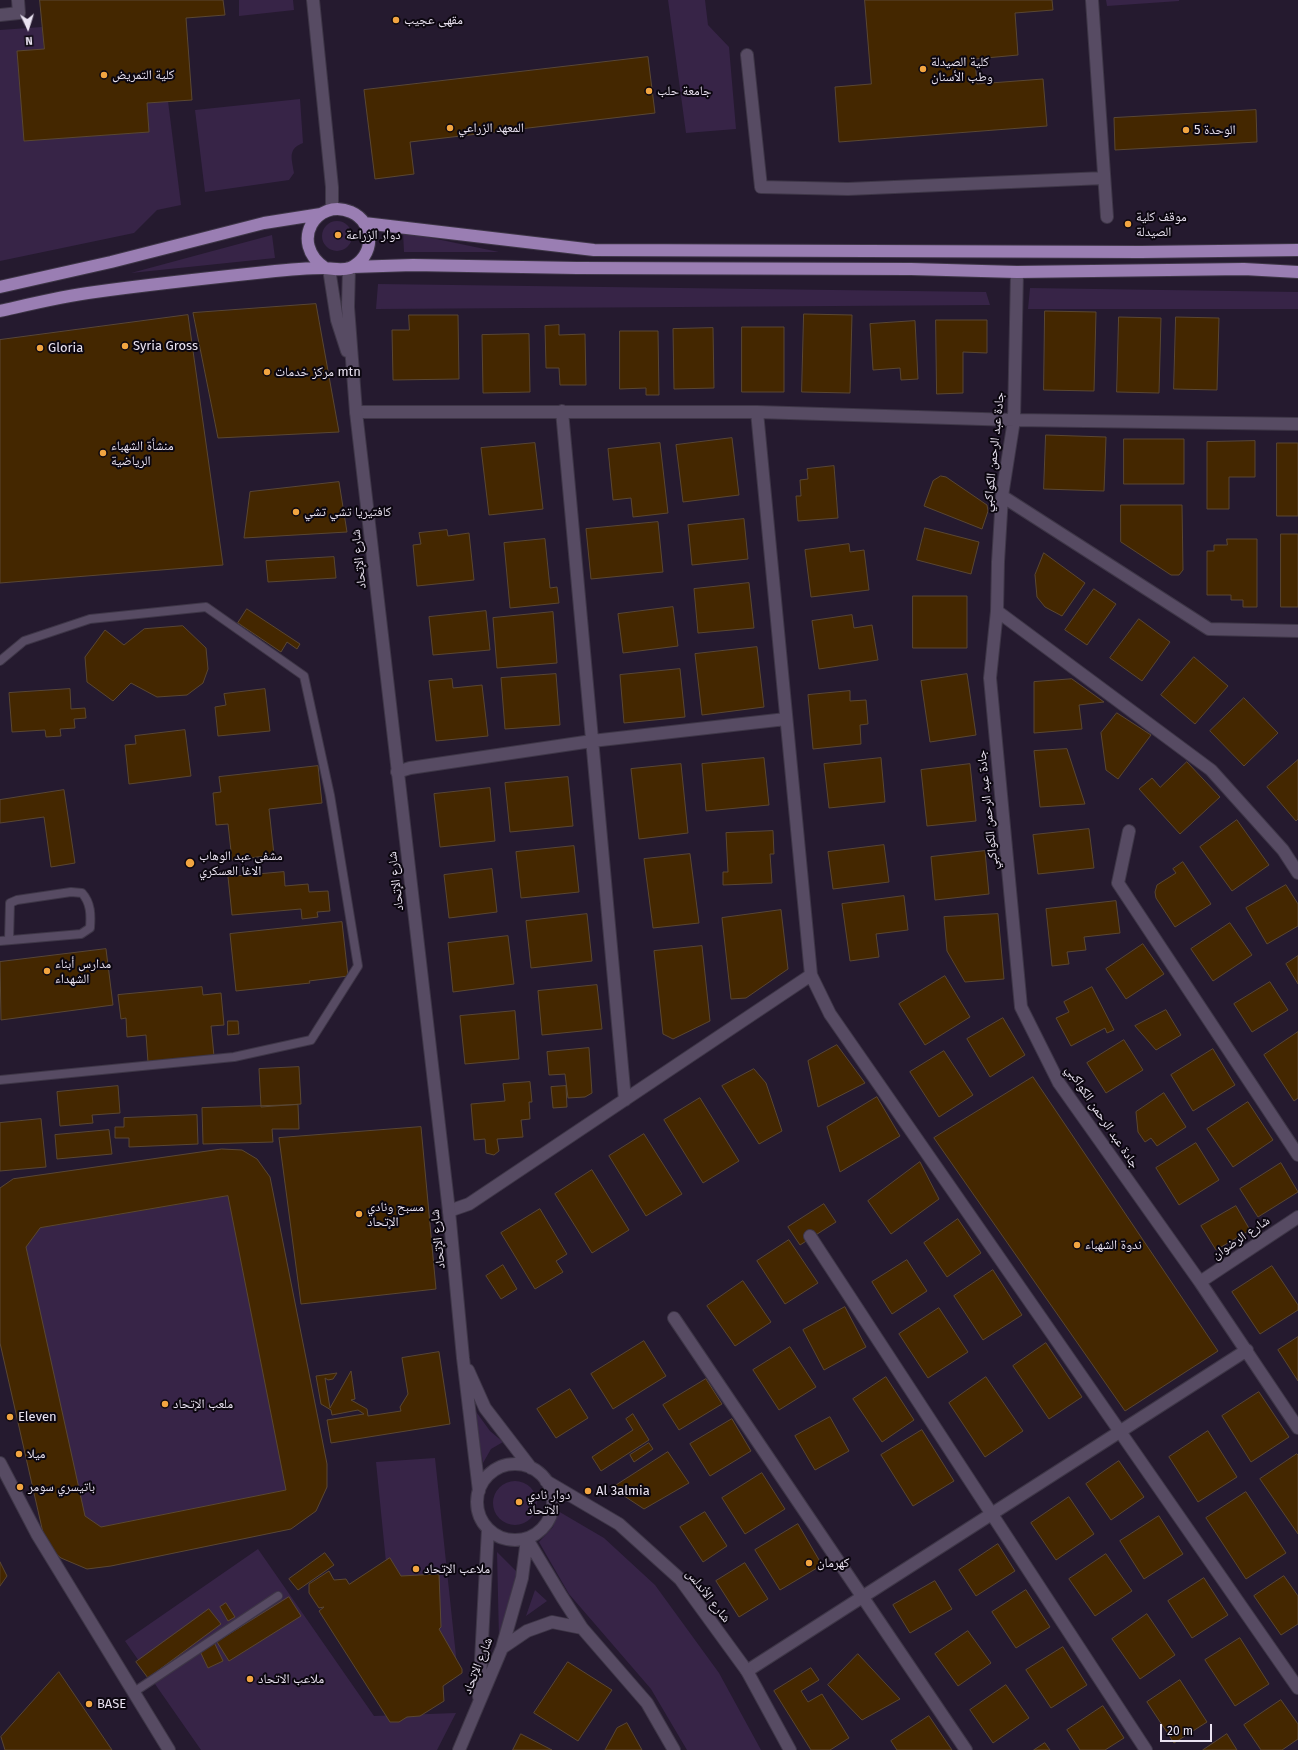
<!DOCTYPE html>
<meta charset="utf-8">
<style>
body{margin:0}
#map{position:relative;width:1298px;height:1750px;overflow:hidden;background:#251a2f;font-family:"Fira Sans",sans-serif}
canvas{display:block}
.north{position:absolute;left:8px;top:8px;width:40px;height:40px;-webkit-text-stroke:3px #0c0710;paint-order:stroke;rotate:176deg;font-size:11px;font-weight:700;line-height:16px;text-align:center;color:#eae3f1}
.north::after{content:'';display:block;margin:auto;width:14px;height:18px;background:#eae3f1;clip-path:polygon(50% 0,100% 100%,50% 72%,0 100%)}
.scale{position:absolute;left:1160px;top:1724px;width:52px;height:18px;box-sizing:border-box;border:2px solid #eae3f1;border-top:0;padding-left:5px;font-size:12px;line-height:14px;white-space:nowrap;color:#eae3f1;-webkit-text-stroke:3px #0c0710;paint-order:stroke}
</style>
<div id="map">
<canvas width="1298" height="1750"></canvas>
<div class="north">N</div>
<div class="scale">20 m</div>
</div>
<script>
const c = document.querySelector('canvas').getContext('2d');
c.lineJoin = 'round';
function fillPath(path, color) {
  c.fillStyle = color;
  c.fill(path, 'evenodd');
}
function strokePath(path, color, width, dash) {
  c.strokeStyle = color;
  c.lineWidth = width;
  c.lineCap = dash ? 'butt' : 'round';
  c.setLineDash(dash || []);
  c.stroke(path);
}
function write(font, color, halo, rows, align = 'center') {
  c.font = font + ' "Fira Sans","Noto Naskh Arabic",sans-serif';
  c.lineWidth = 4;
  c.setLineDash([]);
  c.textBaseline = 'middle';
  c.strokeStyle = halo;
  c.fillStyle = color;
  for (const [text, x, y, turn = 0] of rows) {
    c.save();
    c.translate(x, y);
    c.rotate((+turn || 0) * Math.PI / 180);
    c.textAlign = isNaN(turn) ? turn : align;
    if (halo) c.strokeText(text, 0, 0);
    c.fillText(text, 0, 0);
    c.restore();
  }
}
fillPath(new Path2D(`
 M239 0H293L294 10 239 16Z
 M668 0H705L708 25 729 47 736 129 686 133Z
 M1106 0H1179V1L1107 6Z
 M42 27 44 49 17 51 24 141 149 132 147 103 168 101 181 205 157 210 134 233 0 261V30Z
 M300 99 303 143C287 149 292 159 294 173L289 180 205 192 195 110Z
 M322 236a15 15 0 1 1 30 0a15 15 0 1 1-30 0Z
 M403 232 499 252H404Z
 M272 235 275 258 131 273Z
 M378 284 986 292 990 305 376 309Z
 M1030 288 1298 292V309H1028Z
 M222 1149 242 1150 257 1159 270 1177 327 1464V1487L316 1511 291 1529 111 1566 87 1569 61 1558 46 1546 0 1343V1188L13 1179Z
 M474 1409 490 1431 503 1442 491 1449 483 1463Z
 M435 1458 458 1675 398 1683 376 1462Z
 M493 1503a22 22 0 1 1 44 0a22 22 0 1 1-44 0Z
 M558 1511 604 1538 655 1585 719 1673 761 1750H687L651 1689 569 1594 539 1542 553 1527Z
 M258 1549 374 1716 456 1713 437 1750H201L125 1641Z
 M497 1552 517 1572 499 1639Z
 M535 1590 547 1601 526 1616Z`), '#372447');
const building = new Path2D(`
 M40 0H223L225 15 186 18 192 100 147 103 149 132 24 141 17 51 44 49Z
 M865 0H1052L1053 10 1015 13 1018 55 975 59 977 84 1043 79 1047 126 839 142 835 87 871 84Z
 M648 57 655 113 410 142 414 174 375 179 364 90Z
 M1256 110 1257 142 1115 150 1114 118Z
 M316 304 339 432 218 438 193 313Z
 M1045 311 1096 312 1094 391 1044 390Z
 M804 314 852 315 850 393 802 392Z
 M188 315 223 565 0 583V340Z
 M409 315H458L459 379 393 380 392 330H409Z
 M1119 317 1161 318 1159 393 1117 392Z
 M1176 317 1219 318 1217 390 1174 389Z
 M936 320H987V353L963 352V393L937 394Z
 M915 321 918 379 901 380 900 368 873 370 870 324Z
 M559 325V335L585 334 586 385H560L559 368H546L545 326Z
 M742 327H784V392H742Z
 M713 328 714 388 674 389 673 329Z
 M620 331H658L659 395H646V388L620 389Z
 M529 334 530 392 483 393 482 335Z
 M1046 435 1106 437 1104 491 1044 489Z
 M732 438 739 495 683 502 676 445Z
 M1124 439H1184V484H1124Z
 M1255 441V477H1229V509H1207V442Z
 M535 443 543 509 489 515 481 448Z
 M660 443 668 513 633 517 631 498 613 500 608 449Z
 M1277 443H1298V516H1277Z
 M834 466 838 518 798 521 796 496H801L800 480 808 479 807 469Z
 M941 476 946 477 987 505 988 511 982 529 924 506 933 481Z
 M339 482 347 532 244 538 250 492Z
 M1121 505H1182L1183 570 1179 575H1171L1121 542Z
 M744 519 748 559 692 565 688 525Z
 M658 522 663 572 591 579 586 529Z
 M925 528 979 542 971 574 917 560Z
 M447 530 448 536 469 533 474 580 417 586 413 545 421 544 419 533Z
 M1281 534H1298V607H1281Z
 M545 539 550 588 557 587 559 603 510 608 504 543Z
 M1227 539H1257V607H1243V600H1231V595H1207V551H1214V545H1227Z
 M849 544 850 552 864 550 869 590 811 597 805 550Z
 M1044 553 1085 583 1062 616 1045 607 1037 597 1035 575Z
 M334 557 336 578 268 582 266 561Z
 M749 583 754 628 698 633 694 589Z
 M1094 589 1116 604 1087 645 1065 630Z
 M913 596H967V648H913Z
 M673 607 678 646 623 653 618 614Z
 M247 609 300 644 297 649 287 642 281 652 238 623Z
 M486 611 490 650 433 655 429 617Z
 M553 612 557 663 497 668 493 618Z
 M852 615 854 628 872 625 878 660 819 669 812 621Z
 M1139 619 1170 642 1142 681 1110 658Z
 M183 626 206 648 208 669 203 683 187 695 157 697 131 683 113 701 87 682 85 657 105 630 124 645 144 629Z
 M757 647 764 707 702 715 695 654Z
 M1194 657 1228 686 1195 724 1161 695Z
 M680 669 685 717 624 723 620 675Z
 M556 674 560 725 505 729 501 678Z
 M967 674 976 735 930 742 921 681Z
 M452 679 453 688 482 685 488 736 436 741 429 681Z
 M1072 679 1104 702 1079 705 1082 729 1034 733V682Z
 M70 689 71 709 85 708 86 718 74 719 75 728 60 729 61 736 46 737 45 730 12 732 9 693Z
 M265 689 270 731 218 736 215 707 226 705 224 694Z
 M850 691V701L866 700 868 724 860 725 861 744 813 749 808 695Z
 M1244 698 1278 733 1244 766 1210 731Z
 M1117 713 1151 735 1118 779 1106 770 1101 733Z
 M185 730 191 776 129 784 125 745 136 744 135 736Z
 M1067 749 1085 804 1040 807 1034 751Z
 M764 758 769 805 706 811 702 764Z
 M881 758 885 802 829 808 824 764Z
 M1298 760V819L1296 821 1267 787Z
 M1187 762 1220 797 1180 834 1139 789 1152 778 1160 787Z
 M681 764 688 833 639 839 631 769Z
 M970 764 976 821 927 826 921 770Z
 M318 766 322 803 269 809 274 855 232 860 228 824 216 825 213 793 221 792 219 777Z
 M568 777 573 826 510 832 505 783Z
 M490 788 495 841 440 847 434 794Z
 M64 790 75 863 51 867 44 817 0 823V800Z
 M1237 820 1269 865 1232 891 1200 847Z
 M1089 829 1094 868 1038 874 1033 835Z
 M773 831 774 854H770L772 883 723 885V872H728L726 833Z
 M884 845 889 882 833 889 828 852Z
 M574 846 579 892 521 898 516 852Z
 M985 851 989 894 935 900 931 857Z
 M690 854 699 923 653 928 644 859Z
 M1183 862 1211 904 1175 927 1156 898 1155 892 1157 885 1176 873 1173 869Z
 M492 869 497 912 449 918 444 875Z
 M284 872 285 886 308 884 309 892 328 891 330 911 317 912 318 917 302 919 301 909 232 915 228 877Z
 M1286 885 1298 904V926L1267 944 1246 908Z
 M904 896 908 930 876 934 879 957 850 961 842 904Z
 M1116 901 1120 933 1084 937 1086 950 1067 952 1069 964 1052 966 1046 909Z
 M781 910 788 969 746 998 731 999 722 918Z
 M587 914 592 961 531 968 526 921Z
 M998 914 1004 979 965 982 947 951 944 917Z
 M342 922 348 976 309 981 310 983 236 991 230 934Z
 M1230 923 1252 955 1213 981 1191 949Z
 M508 936 514 984 453 992 448 943Z
 M1143 944 1164 974 1126 999 1106 969Z
 M702 946 710 1021 673 1039 663 1034 654 951Z
 M106 949 113 1005 1 1020 0 962Z
 M1298 956V984L1286 964Z
 M945 976 970 1017 925 1045 899 1004Z
 M1270 982 1288 1010 1252 1032 1234 1004Z
 M597 985 602 1029 542 1035 538 991Z
 M202 987 203 995 221 993 224 1025 211 1026 214 1056 148 1062 146 1035 127 1037 126 1018 121 1019 118 995Z
 M1092 987 1114 1030 1107 1033 1105 1028 1071 1046 1056 1018 1069 1012 1064 1002Z
 M1166 1010 1181 1035 1156 1050 1135 1026Z
 M515 1011 519 1059 465 1064 460 1016Z
 M1003 1018 1025 1055 990 1077 967 1039Z
 M228 1021H238L239 1034 228 1035Z
 M1298 1032V1098L1294 1101 1264 1055Z
 M1124 1040 1143 1070 1106 1093 1087 1063Z
 M837 1045 865 1083 818 1107 808 1061Z
 M589 1048 592 1093 585 1097 568 1098 565 1074 549 1075 547 1052Z
 M1213 1049 1235 1085 1193 1111 1171 1075Z
 M944 1051 973 1095 939 1117 910 1072Z
 M299 1067 301 1104 261 1107 259 1069Z
 M754 1069 766 1083 782 1131 759 1144 722 1086Z
 M1033 1077 1218 1351 1125 1411 934 1138Z
 M530 1082 532 1102H529L530 1119 521 1120 523 1137 497 1139 499 1151 494 1155 486 1153 485 1139 474 1140 471 1104 505 1101 503 1084Z
 M118 1086 120 1113 92 1115 93 1123 60 1126 57 1092Z
 M566 1086 567 1107 553 1108 551 1087Z
 M1164 1093 1186 1127 1157 1146 1151 1138 1145 1142 1138 1132 1136 1112Z
 M877 1097 900 1136 840 1172 827 1127Z
 M700 1098 739 1161 703 1183 664 1120Z
 M1248 1102 1273 1140 1233 1167 1207 1129Z
 M298 1105 299 1129H272L273 1142 203 1144 202 1108Z
 M197 1115 198 1144 129 1147V1138H115V1127H124V1118Z
 M41 1119 46 1167 0 1171V1123Z
 M421 1127 436 1289 301 1304 279 1138Z
 M109 1130 112 1154 57 1159 55 1135Z
 M644 1134 682 1194 646 1216 609 1156Z
 M1196 1143 1219 1180 1179 1205 1156 1168Z
 M222 1149 242 1150 257 1159 270 1177 327 1464V1487L316 1511 291 1529 111 1566 87 1569 61 1558 46 1546 0 1343V1188L13 1179ZM228 1196 286 1490 101 1527 85 1516 26 1247 40 1228Z
 M920 1162 939 1199 891 1234 868 1201Z
 M1281 1163 1298 1192 1258 1217 1240 1189Z
 M592 1170 629 1230 592 1253 555 1194Z
 M824 1204 836 1222 800 1245 788 1227Z
 M1236 1206 1250 1230 1216 1250 1201 1226Z
 M540 1209 567 1254 556 1261 563 1272 535 1289 501 1233Z
 M958 1219 981 1253 947 1277 924 1243Z
 M789 1240 818 1283 785 1304 757 1261Z
 M907 1260 927 1291 892 1314 872 1282Z
 M503 1265 517 1289 501 1299 486 1276Z
 M1272 1266 1298 1305V1310L1260 1334 1232 1292Z
 M993 1270 1022 1315 983 1340 954 1296Z
 M743 1281 771 1322 735 1346 707 1306Z
 M845 1307 866 1347 824 1370 803 1330Z
 M939 1308 968 1352 928 1378 899 1334Z
 M1298 1337V1381L1278 1350Z
 M644 1341 666 1376 613 1409 591 1374Z
 M1046 1343 1082 1397 1049 1419 1013 1366Z
 M790 1347 816 1387 779 1410 753 1370Z
 M439 1352 450 1424 331 1443 327 1420 364 1414 358 1410 332 1415 331 1410 321 1404 316 1376 337 1373 333 1379 328 1380 325 1378 330 1408 351 1371 355 1399 351 1400 367 1409 368 1416 401 1411 400 1407 408 1394 402 1358Z
 M886 1377 914 1420 882 1442 853 1399Z
 M986 1377 1023 1431 985 1457 949 1403Z
 M706 1379 722 1404 679 1430 663 1405Z
 M570 1389 588 1418 556 1438 537 1409Z
 M1259 1392 1289 1437 1251 1462 1222 1416Z
 M633 1414 649 1440 601 1471 592 1457 633 1430 626 1419Z
 M830 1417 849 1451 815 1470 795 1436Z
 M732 1419 751 1451 710 1476 690 1444Z
 M922 1430 954 1481 913 1506 881 1455Z
 M1208 1431 1237 1477 1198 1502 1169 1457Z
 M649 1443 653 1449 634 1462 630 1455Z
 M668 1452 689 1483 644 1509 612 1488Z
 M1297 1454 1298 1455V1534L1260 1479Z
 M1119 1461 1144 1497 1111 1520 1086 1484Z
 M762 1473 785 1509 745 1534 722 1498Z
 M1246 1492 1286 1553 1246 1579 1206 1518Z
 M1069 1497 1094 1534 1056 1560 1031 1523Z
 M705 1512 727 1546 703 1562 680 1527Z
 M1159 1516 1183 1554 1144 1579 1120 1541Z
 M798 1524 822 1565 780 1590 755 1550Z
 M998 1544 1015 1571 976 1596 959 1570Z
 M325 1553 334 1565 298 1590 289 1579Z
 M1106 1554 1132 1591 1095 1616 1069 1579Z
 M390 1558 401 1576 439 1574 441 1627 439 1629 462 1669V1673L443 1686 444 1701 420 1716 407 1717 399 1722H390L319 1611 324 1607 319 1608 309 1593V1584L329 1571 334 1580 346 1579 349 1584Z
 M0 1562 7 1576 0 1586Z
 M745 1563 768 1599 739 1617 716 1581Z
 M1284 1576 1298 1596V1624L1281 1635 1254 1596Z
 M1204 1578 1228 1615 1192 1638 1168 1601Z
 M935 1581 952 1609 910 1633 893 1605Z
 M1026 1590 1050 1627 1016 1648 992 1612Z
 M289 1597 301 1616 229 1661 217 1642Z
 M226 1603 235 1617 228 1621 220 1607Z
 M209 1609 221 1624 148 1678 136 1662Z
 M1147 1614 1175 1655 1140 1679 1112 1639Z
 M968 1631 991 1663 958 1686 935 1654Z
 M1240 1638 1269 1684 1235 1706 1205 1660Z
 M214 1642 223 1661 208 1668 199 1649Z
 M1063 1647 1087 1685 1051 1708 1026 1670Z
 M858 1654 900 1699 862 1720 828 1685Z
 M568 1662 612 1690 578 1741 534 1713Z
 M811 1668 819 1680 801 1691 808 1702 822 1694 849 1738 830 1750H811L774 1691Z
 M59 1672 112 1750H5L1 1737Z
 M1180 1680 1207 1722 1174 1743 1147 1702Z
 M1006 1685 1029 1718 993 1743 970 1710Z
 M1281 1700 1298 1724V1739L1282 1750H1261L1244 1725Z
 M1103 1706 1124 1738 1105 1750H1080L1067 1730Z
 M929 1716 952 1750H897L891 1741Z
 M627 1723 642 1750H605L617 1728Z
 M521 1734 552 1750H513Z
 M1227 1734 1237 1750H1203Z
 M1045 1743 1050 1750H1034Z`);
fillPath(building, '#442700');
strokePath(building, '#5a4732', 1);
const lane = new Path2D(`
 M0 661 24 641 90 619 206 607 304 676 330 795 358 966 311 1040 234 1057 0 1080
 M0 941 81 934 90 928C91 915 91 903 82 893L71 892 17 900 10 903 9 940
 M134 1692 278 1596`);
const street = new Path2D(`
 M313 0 332 187V209
 M1092 0 1107 217
 M0 15 19 13 18 0
 M747 55 761 187 848 189 1104 178
 M1017 272 1014 420 1002 496 998 562 997 611 990 678 1021 1007 1059 1083 1200 1282 1298 1428
 M562 411 625 1100
 M356 412H757L1014 420 1298 424
 M757 412 811 975 830 1014 1298 1688
 M1002 496 1209 629 1298 631
 M997 611 1211 770 1283 850 1298 873
 M397 772 410 768 592 741 786 719
 M1129 831 1118 883 1298 1155
 M449 1211 469 1204 811 975
 M810 1236 1146 1750
 M1200 1282 1298 1217
 M674 1318 966 1750
 M0 1463 37 1534 169 1750
 M747 1671 1247 1350`);
const secondary = new Path2D(`
 M349 268 348 307 356 412 449 1211 463 1358 479 1491
 M329 269 337 320 347 351
 M468 1370 485 1408 531 1468
 M477 1502a38 38 0 1 1 76 0a38 38 0 1 1-76 0Z
 M546 1481 619 1524 680 1579 747 1671 790 1750
 M527 1539 562 1597 582 1628 647 1703 674 1750
 M502 1648 527 1631 552 1622 582 1628
 M479 1697 488 1529
 M459 1750 502 1648 522 1578 527 1539`);
const primary = new Path2D(`
 M364 223 594 250 1141 252 1298 250
 M352 267 413 265 577 268 911 269 1017 272 1244 269 1298 272
 M0 287 111 262 264 223 321 214
 M0 311C31 304 63 296 95 292 152 284 209 278 266 272 285 270 304 268 323 268 333 268 340 271 350 268 375 257 376 223 351 212 317 197 288 242 325 268`);
strokePath(lane, '#3e3647', 10);
strokePath(street, '#3e3647', 14);
strokePath(secondary, '#3e3647', 14);
strokePath(primary, '#3e3647', 14);
strokePath(lane, '#574b63', 8);
strokePath(street, '#574b63', 12);
strokePath(secondary, '#574b63', 12);
strokePath(primary, '#9a7eb3', 12);
for (const [x, y, r, color] of [
 [396,20,4,"#f2a541"],
 [923,69,4,"#f2a541"],
 [104,75,4,"#f2a541"],
 [649,91,4,"#f2a541"],
 [450,128,4,"#f2a541"],
 [1186,130,4,"#f2a541"],
 [1128,224,4,"#f2a541"],
 [338,235,4,"#f2a541"],
 [125,346,4,"#f2a541"],
 [40,348,4,"#f2a541"],
 [267,372,4,"#f2a541"],
 [103,453,4,"#f2a541"],
 [296,512,4,"#f2a541"],
 [190,863,5,"#f2a541"],
 [47,971,4,"#f2a541"],
 [359,1214,4,"#f2a541"],
 [1077,1245,4,"#f2a541"],
 [165,1404,4,"#f2a541"],
 [10,1417,4,"#f2a541"],
 [19,1454,4,"#f2a541"],
 [20,1487,4,"#f2a541"],
 [588,1491,4,"#f2a541"],
 [519,1502,4,"#f2a541"],
 [809,1563,4,"#f2a541"],
 [416,1569,4,"#f2a541"],
 [250,1679,4,"#f2a541"],
 [89,1704,4,"#f2a541"]
]) {
  const dot = new Path2D();
  dot.arc(x, y, r, 0, 2 * Math.PI);
  c.fillStyle = color;
  c.fill(dot);
  strokePath(dot, '#0c0710', 1.5);
}
write('13px', '#eae3f1', '#0c0710', [
 ["مقهى عجيب",404,20],
 ["كلية الصيدلة",931,62],
 ["وطب الأسنان",931,77],
 ["كلية التمريض",112,75],
 ["جامعة حلب",657,91],
 ["المعهد الزراعي",458,128],
 ["الوحدة 5",1194,130],
 ["موقف كلية",1136,217],
 ["الصيدلة",1136,232],
 ["دوار الزراعة",346,235],
 ["Syria Gross",133,346],
 ["Gloria",48,348],
 ["مركز خدمات mtn",275,372],
 ["منشأة الشهباء",111,446],
 ["الرياضية",111,461],
 ["كافتيريا تشي تشي",304,512],
 ["مشفى عبد الوهاب",199,856],
 ["الاغا العسكري",199,871],
 ["مدارس أبناء",55,964],
 ["الشهداء",55,979],
 ["مسبح ونادي",367,1207],
 ["الإتحاد",367,1222],
 ["ندوة الشهباء",1085,1245],
 ["ملعب الإتحاد",173,1404],
 ["Eleven",18,1417],
 ["ميلا",27,1454],
 ["باتيسري سومر",28,1487],
 ["Al 3almia",596,1491],
 ["دوار نادي",527,1495],
 ["الاتحاد",527,1510],
 ["كهرمان",817,1563],
 ["ملاعب الإتحاد",424,1569],
 ["ملاعب الاتحاد",258,1679],
 ["BASE",97,1704]
], 'left');
write('13px', '#eae3f1', '#0c0710', [
 ["جادة عبد الرحمن الكواكبي",994,452,-84],
 ["شارع الإتحاد",359,559,-96],
 ["جادة عبد الرحمن الكواكبي",988,810,-96],
 ["شارع الإتحاد",396,881,-97],
 ["جادة عبد الرحمن الكواكبي",1102,1117,56],
 ["شارع الرضوان",1241,1238,-34],
 ["شارع الإتحاد",438,1239,-96],
 ["شارع الأندلس",708,1596,52],
 ["شارع الإتحاد",478,1666,-68]
]);
</script>
